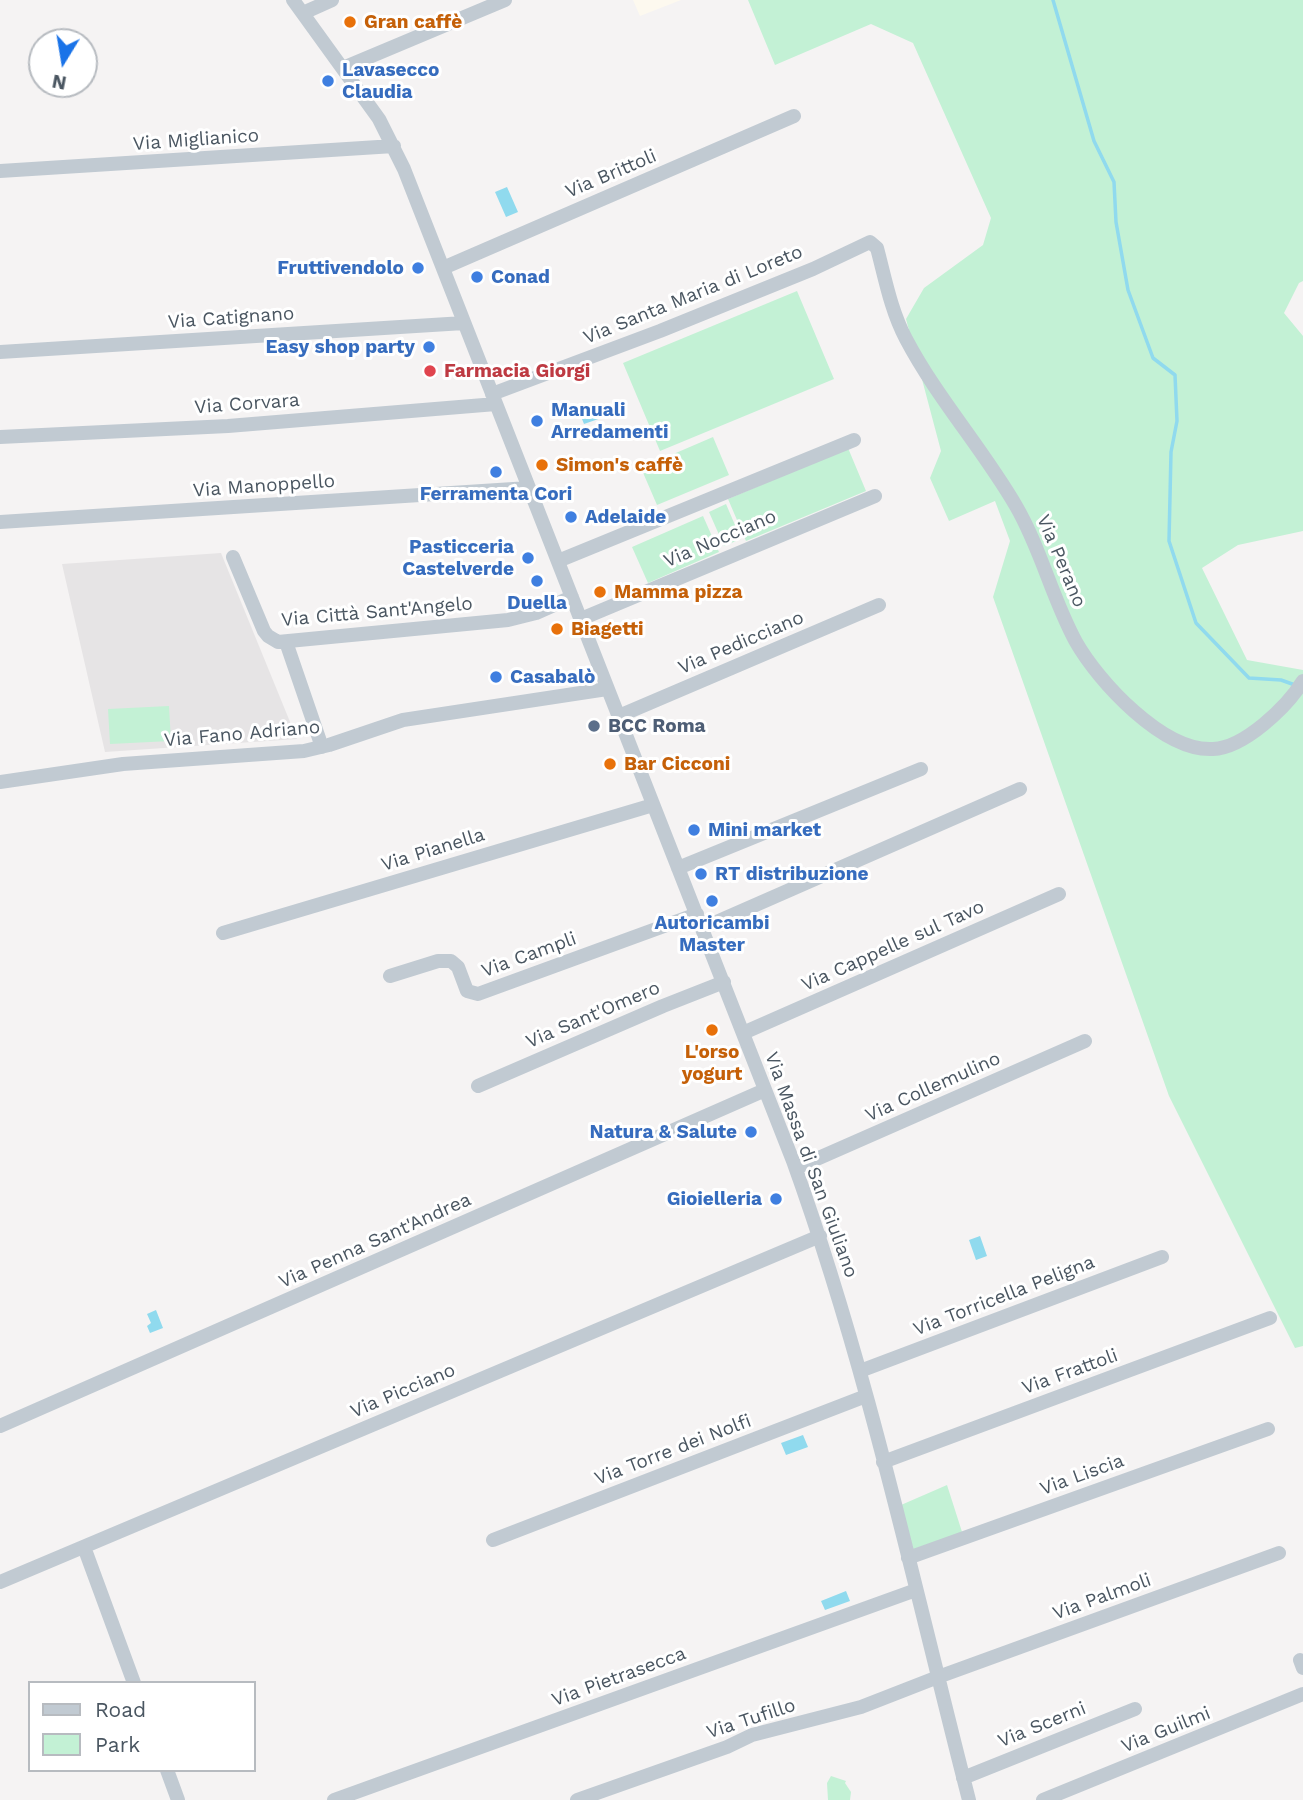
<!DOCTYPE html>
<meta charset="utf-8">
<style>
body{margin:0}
#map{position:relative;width:1303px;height:1800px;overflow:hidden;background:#f5f3f3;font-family:"Work Sans",sans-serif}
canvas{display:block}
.legend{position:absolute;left:28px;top:1681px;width:228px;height:91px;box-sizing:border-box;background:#fff;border:2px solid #b7bbc0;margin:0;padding:9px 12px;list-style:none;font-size:21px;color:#4a5661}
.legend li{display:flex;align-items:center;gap:14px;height:35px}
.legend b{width:35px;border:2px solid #b7bbc0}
.north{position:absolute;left:28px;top:28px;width:70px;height:70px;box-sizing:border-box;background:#fff;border:2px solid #b7bbc0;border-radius:50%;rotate:191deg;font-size:19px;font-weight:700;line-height:28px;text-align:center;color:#4a5661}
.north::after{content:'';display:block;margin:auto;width:24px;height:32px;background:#1a73e8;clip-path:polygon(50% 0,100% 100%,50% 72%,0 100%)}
</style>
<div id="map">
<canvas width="1303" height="1800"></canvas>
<ul class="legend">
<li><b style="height:9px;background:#c1cad2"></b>Road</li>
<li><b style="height:19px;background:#c3f1d5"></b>Park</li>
</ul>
<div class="north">N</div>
</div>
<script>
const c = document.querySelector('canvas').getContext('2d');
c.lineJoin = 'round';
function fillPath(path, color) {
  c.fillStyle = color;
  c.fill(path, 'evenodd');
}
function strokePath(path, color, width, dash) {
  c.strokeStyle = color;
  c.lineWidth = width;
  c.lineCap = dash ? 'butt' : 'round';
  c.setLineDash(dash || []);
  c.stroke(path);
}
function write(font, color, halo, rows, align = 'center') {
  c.font = font + ' "Work Sans",sans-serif';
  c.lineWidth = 6;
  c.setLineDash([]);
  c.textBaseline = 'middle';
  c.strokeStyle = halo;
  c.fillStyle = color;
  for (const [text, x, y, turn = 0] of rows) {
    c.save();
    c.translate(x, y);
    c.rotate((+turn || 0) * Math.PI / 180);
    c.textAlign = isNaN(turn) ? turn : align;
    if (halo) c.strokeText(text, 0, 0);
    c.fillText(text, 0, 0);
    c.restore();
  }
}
fillPath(new Path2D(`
 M633 0H681L640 16Z`), '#fdf9ef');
fillPath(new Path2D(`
 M221 553 297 739 105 752 62 564Z`), '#e6e4e5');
fillPath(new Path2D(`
 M748 0H1303V281L1299 283 1284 313 1303 336V531L1238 545 1202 568 1247 660 1303 670V1346L1295 1348 1169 1096 993 597 1010 541 995 501 949 521 930 478 941 451 906 319 924 288 983 245 991 218 913 43 871 24 775 65Z
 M797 291 834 379 660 451 623 363Z
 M713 437 729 475 657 505 641 468Z
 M848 448 866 491 746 541 728 499Z
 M726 504 741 539 724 546 709 512Z
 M703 516 719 552 648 583 632 547Z
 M169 706 171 741 110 744 108 709Z
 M947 1485 963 1535 914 1552 901 1505Z
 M831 1776 846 1781 845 1783 851 1792 850 1800H828L827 1783Z`), '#c3f1d5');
fillPath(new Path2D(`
 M507 187 518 212 506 217 495 192Z
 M603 405 607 416 584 424 582 419 587 417 585 412Z
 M980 1236 987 1256 976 1260 969 1240Z
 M156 1310 163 1328 150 1333 147 1326 151 1323 147 1314Z
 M803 1435 808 1447 786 1455 781 1443Z
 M846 1591 850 1601 825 1610 821 1601Z`), '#90daee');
strokePath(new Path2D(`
 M1053 0 1094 141 1114 182 1116 222 1128 290 1153 358 1175 375 1177 421 1171 452 1169 541 1196 623 1249 678 1281 680 1295 685`), '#90daee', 3.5);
strokePath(new Path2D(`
 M293 0 379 119 404 169 793 1161C868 1369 914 1586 969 1800
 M303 13 332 0
 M343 68 505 0
 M0 171 394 146
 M443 268 794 116
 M0 352 464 323
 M492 394 660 331 813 269 870 242 877 248C885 278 891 311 906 339 937 398 983 449 1016 506 1041 549 1052 598 1076 642 1098 681 1163 752 1213 749 1244 748 1287 707 1303 681
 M0 437 228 426 496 404
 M0 522 529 488
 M233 557 264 631 268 636 278 642 508 620 536 613 572 597
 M558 561 854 440
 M581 619 875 496
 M286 642 322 747
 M619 716 879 605
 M0 782 123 764 304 751 329 745 403 720 607 689
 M678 868 921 769
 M703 928 1020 789
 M223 933 653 805
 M390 976 438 961H451L458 967 467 991 478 994 697 914
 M743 1033 1059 894
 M478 1086 663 1006 724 982
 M796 1168 1085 1041
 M860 1371 1162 1257
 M0 1426 765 1090
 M883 1462 1270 1318
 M493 1540 866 1396
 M84 1547 134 1683
 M908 1558 1268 1429
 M0 1582 820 1236
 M1300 1660 1303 1668
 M167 1770 178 1800
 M963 1778 1135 1709
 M334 1800 916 1590
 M577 1800 727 1747 752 1735 861 1707 938 1677 1279 1553
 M1043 1800 1303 1694`), '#c1cad2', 14);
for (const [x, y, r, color] of [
 [350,22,7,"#e8710a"],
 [328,81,7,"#3f7fe0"],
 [418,268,7,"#3f7fe0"],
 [477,277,7,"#3f7fe0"],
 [429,347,7,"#3f7fe0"],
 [430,371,7,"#e0444e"],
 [537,421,7,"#3f7fe0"],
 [542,465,7,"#e8710a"],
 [496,472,7,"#3f7fe0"],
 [571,517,7,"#3f7fe0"],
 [528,558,7,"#3f7fe0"],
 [537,581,7,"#3f7fe0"],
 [600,592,7,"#e8710a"],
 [557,629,7,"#e8710a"],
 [496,677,7,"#3f7fe0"],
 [594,726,7,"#5c6f8a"],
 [610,764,7,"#e8710a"],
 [694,830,7,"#3f7fe0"],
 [701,874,7,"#3f7fe0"],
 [712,901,7,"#3f7fe0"],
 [712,1030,7,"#e8710a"],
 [751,1132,7,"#3f7fe0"],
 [776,1199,7,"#3f7fe0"]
]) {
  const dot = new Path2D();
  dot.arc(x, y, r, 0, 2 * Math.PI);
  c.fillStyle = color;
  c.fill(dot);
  strokePath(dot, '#fff', 2.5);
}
write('bold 19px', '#c56008', '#fff', [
 ["Gran caffè",364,22],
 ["Simon's caffè",556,465],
 ["Mamma pizza",614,592],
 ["Biagetti",571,629],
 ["Bar Cicconi",624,764],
 ["L'orso",712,1052,"center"],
 ["yogurt",712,1074,"center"]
], 'left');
write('bold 19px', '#366cbe', '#fff', [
 ["Lavasecco",342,70],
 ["Claudia",342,92],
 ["Fruttivendolo",404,268,"right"],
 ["Conad",491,277],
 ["Easy shop party",415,347,"right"],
 ["Manuali",551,410],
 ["Arredamenti",551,432],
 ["Ferramenta Cori",496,494,"center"],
 ["Adelaide",585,517],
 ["Pasticceria",514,547,"right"],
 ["Castelverde",514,569,"right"],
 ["Duella",537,603,"center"],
 ["Casabalò",510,677],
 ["Mini market",708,830],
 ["RT distribuzione",715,874],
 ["Autoricambi",712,923,"center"],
 ["Master",712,945,"center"],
 ["Natura & Salute",737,1132,"right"],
 ["Gioielleria",762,1199,"right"]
], 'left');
write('19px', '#4a5661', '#fff', [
 ["Via Miglianico",196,140,-4],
 ["Via Brittoli",611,174,-23],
 ["Via Santa Maria di Loreto",693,295,-22],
 ["Via Catignano",231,318,-4],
 ["Via Corvara",247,404,-4],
 ["Via Manoppello",264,486,-4],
 ["Via Nocciano",720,539,-23],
 ["Via Perano",1061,561,67],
 ["Via Città Sant'Angelo",377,612,-5],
 ["Via Pedicciano",741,643,-23],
 ["Via Fano Adriano",242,734,-5],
 ["Via Pianella",433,850,-17],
 ["Via Cappelle sul Tavo",893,946,-24],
 ["Via Campli",529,955,-20],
 ["Via Sant'Omero",593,1015,-23],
 ["Via Collemulino",933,1087,-24],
 ["Via Massa di San Giuliano",811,1165,70],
 ["Via Penna Sant'Andrea",375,1241,-24],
 ["Via Torricella Peligna",1004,1296,-21],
 ["Via Frattoli",1070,1372,-20],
 ["Via Picciano",403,1391,-23],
 ["Via Torre dei Nolfi",673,1450,-21],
 ["Via Liscia",1082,1475,-20],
 ["Via Palmoli",1102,1597,-20],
 ["Via Pietrasecca",619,1677,-20],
 ["Via Tufillo",751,1719,-18],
 ["Via Scerni",1042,1725,-22],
 ["Via Guilmi",1166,1730,-22]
]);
write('bold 19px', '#be3a42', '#fff', [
 ["Farmacia Giorgi",444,371]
], 'left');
write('bold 19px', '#4e5e75', '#fff', [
 ["BCC Roma",608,726]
], 'left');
</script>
